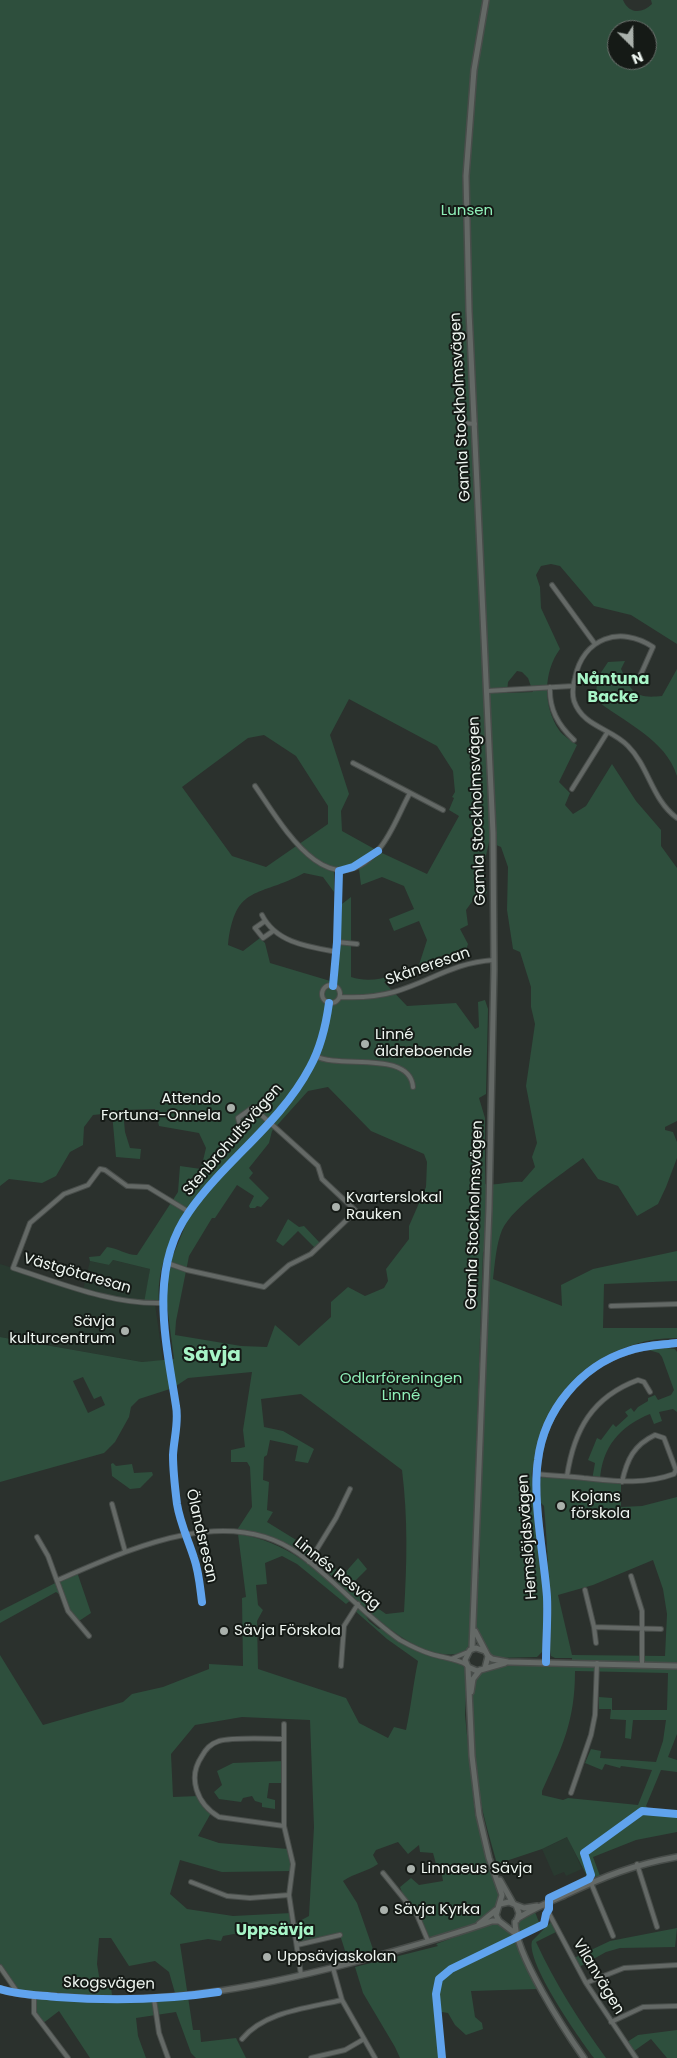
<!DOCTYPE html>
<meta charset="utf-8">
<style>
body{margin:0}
#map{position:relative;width:677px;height:2058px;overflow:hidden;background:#2b312d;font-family:Poppins,sans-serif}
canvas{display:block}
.north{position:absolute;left:607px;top:20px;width:50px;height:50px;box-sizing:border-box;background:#151a16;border:1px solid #6c726e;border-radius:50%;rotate:157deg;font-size:14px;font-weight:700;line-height:20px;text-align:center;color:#eff6f1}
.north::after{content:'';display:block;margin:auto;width:18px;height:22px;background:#aab1ac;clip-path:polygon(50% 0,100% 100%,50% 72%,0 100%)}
</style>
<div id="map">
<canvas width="677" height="2058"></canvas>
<div class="north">N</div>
</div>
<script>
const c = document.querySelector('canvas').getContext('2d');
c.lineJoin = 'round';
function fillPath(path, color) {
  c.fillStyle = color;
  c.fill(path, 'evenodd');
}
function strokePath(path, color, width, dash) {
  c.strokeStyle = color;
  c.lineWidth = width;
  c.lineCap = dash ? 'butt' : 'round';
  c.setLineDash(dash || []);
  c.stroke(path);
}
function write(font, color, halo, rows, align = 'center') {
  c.font = font + ' Poppins,sans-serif';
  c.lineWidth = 4;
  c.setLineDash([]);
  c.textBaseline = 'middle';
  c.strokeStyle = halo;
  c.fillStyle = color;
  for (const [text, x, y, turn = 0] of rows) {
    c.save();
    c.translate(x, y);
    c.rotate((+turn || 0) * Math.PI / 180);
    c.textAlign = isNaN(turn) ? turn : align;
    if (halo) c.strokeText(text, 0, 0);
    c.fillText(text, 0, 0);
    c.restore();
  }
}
fillPath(new Path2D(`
 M113 1260 150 1269 145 1303 155 1304 163 1361 142 1362 0 1337V1264L83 1290 90 1261 109 1265Z
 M568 1837 582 1869 566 1876 564 1872 554 1876 542 1849Z`), '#293a30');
fillPath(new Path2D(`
 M0 0H623C629 14 642 14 652 4L651 0H677V644L631 615 594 606 560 566 551 564 541 566 536 575 540 587 541 608 560 649C543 672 543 706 559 730 563 736 571 740 577 745L559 782 570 793 565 805 573 814 586 806 612 764 636 801 661 830V846L677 868V1121L665 1127V1130L673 1132 677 1142V1158L666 1187 658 1204 637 1216 618 1186 598 1179 583 1158C562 1174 513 1206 502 1230 496 1245 495 1263 493 1279L562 1306 561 1285 593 1269 677 1251V1281L604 1284 603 1328H677V1338C624 1337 569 1370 546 1421 539 1438 537 1456 532 1472 531 1476 533 1479 534 1483 537 1497 536 1515 535 1529L539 1537 544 1594V1650L537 1657 496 1658C463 1641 478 1589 480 1561 480 1549 480 1538 479 1526L491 1249 483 1252 470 1623 472 1640 466 1651C419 1672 350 1593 318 1563L317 1558 319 1555 343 1575 358 1558 367 1569 352 1584 358 1593 361 1592 369 1602 386 1614 404 1612C407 1564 408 1518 402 1470L301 1394 261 1399 264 1427 283 1431 314 1449 308 1463 295 1461 298 1446 270 1440 267 1455 264 1457 263 1480 269 1482 267 1510 273 1512 267 1522 314 1551 307 1557C285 1541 264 1534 237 1530L252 1507 250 1467 247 1462H231V1450L245 1447 243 1430 252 1372 188 1378 173 1388 139 1399 131 1407 129 1417 115 1442 104 1453 0 1482V1337L142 1362 174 1359 165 1290 169 1265 191 1212 175 1204 185 1212C170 1237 156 1272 159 1302L144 1303 150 1269 113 1260 109 1265 90 1261 89 1257 100 1256 107 1247C118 1248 126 1255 137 1255L178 1192 180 1166 201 1169 206 1148 199 1133 159 1126 155 1109 123 1110 125 1132 130 1148 141 1149 140 1159 116 1157 112 1113 93 1115 84 1127 83 1145 70 1152 56 1176 42 1183 9 1179 0 1186ZM617 30H647V60H617ZM517 671 522 672 528 678 533 692 507 693 508 682ZM349 699 437 746 453 771 455 792 452 797 454 798 449 810 459 816 427 874 382 853 359 869 361 885 382 877 404 886 414 909 389 919 394 931 419 921 427 940 419 965C398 974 374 985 351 977V897L342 904 337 983 270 963 265 943 260 938 243 951 228 945C235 883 259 898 304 873L323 877 334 892V872L331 869 348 865 353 867 378 851 342 831 341 811 349 794 330 735ZM264 735 296 756 328 806V824L266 867 232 856 182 787 248 738ZM489 842 501 847 508 867 507 910 513 949 520 952 531 987V1007L535 1024 526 1086 537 1143 532 1157 535 1167 522 1182C509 1181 498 1186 485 1184V1118L479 1098 486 1094 488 1009 485 1000 478 1002 479 1027 475 1029 456 1003 407 1006 384 982 446 954 458 956 466 950 468 944 460 929 468 925 466 910 474 899 487 893 484 865ZM328 1087 371 1131 424 1154 427 1162 426 1187 409 1226V1239L386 1269 388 1281 384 1288 365 1296 348 1287 331 1302V1317L299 1346 275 1325 267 1347 241 1346 175 1335 176 1321 189 1256 212 1218H215L237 1185 254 1196 249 1206 250 1208H255L257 1206 261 1207 269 1198 249 1178 253 1173 249 1168 269 1143 272 1131 308 1091ZM83 1377 94 1399 101 1396 105 1405 88 1413 73 1381Z
 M625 661 621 669C632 692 634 699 662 696L677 669V776C666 739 623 722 595 699L598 677 608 662Z
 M288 1219 299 1227 304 1226 320 1243 315 1248 298 1231 283 1246 276 1241Z
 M658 1347 675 1349 677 1352V1412L673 1409 659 1412 662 1421 654 1424 650 1414C620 1426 602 1447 600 1480L621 1483V1507L642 1506 677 1497V1734L668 1757 677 1760V1772L661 1770 646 1806 648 1808 677 1811V1832L636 1840 593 1857 600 1876 588 1878 567 1837 542 1849 497 1864C491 1842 484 1820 480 1798 476 1777 465 1687 479 1674 496 1658 550 1664 572 1664V1658H555L551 1656 550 1650C550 1602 548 1552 544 1506L541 1503 539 1480 542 1477 592 1480 595 1463 588 1460 597 1438 601 1440 613 1424 616 1427 628 1416 625 1412 631 1408 634 1412 638 1407 648 1401V1398L655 1395 658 1400 671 1395 674 1390 662 1357 659 1353 645 1349ZM653 1560 663 1589 667 1614 665 1656 572 1655 558 1595 593 1585ZM575 1671 668 1673 667 1710H612V1698L599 1697V1709H611L610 1719 626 1720 625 1738 631 1739 633 1720H666L663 1741 656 1762 600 1758 601 1751 591 1749 585 1763 602 1770 605 1764 620 1768 621 1766 652 1770 638 1805 568 1798 563 1800 542 1795V1791C562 1747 575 1722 575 1671Z
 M113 1463 116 1466 132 1464 134 1473 152 1472 153 1475 140 1488 130 1489 112 1476 111 1464Z
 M238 1534C288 1542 314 1568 351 1600L346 1604 297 1564 282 1556 265 1563 267 1584 256 1585 258 1605 263 1610 257 1621 258 1669 346 1698 359 1723 388 1738 394 1727 406 1730C411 1707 413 1685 418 1661L387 1639 354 1610 362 1609 369 1621 379 1629 381 1628 401 1642 459 1662 464 1666 467 1675 465 1715 475 1814 501 1895C490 1924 458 1934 429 1937L421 1918 403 1895 400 1887 411 1878 419 1885 443 1881 440 1864H436L433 1853 420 1852 419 1845 408 1854 398 1842 376 1850 373 1855 378 1864C366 1872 355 1873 343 1881L357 1903 374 1952 347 1957 340 1935 297 1945 294 1924 309 1916 314 1827 310 1720 242 1717 195 1725 171 1754 173 1797 198 1796 211 1813 198 1836 219 1843 288 1849 293 1864 292 1871 222 1872 180 1860 170 1894 187 1909 233 1916 292 1913 294 1923 223 1936 221 1941 208 1939 180 1944 193 2030H200L201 2042 236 2038 246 2058H196L191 2053 176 2012 136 2018 138 2036 146 2058H90L59 2011 42 2024 32 2007 33 1995 18 1993 0 1967V1655L43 1725 123 1702 132 1694 163 1687 209 1669V1664L243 1666 242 1598 246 1597ZM99 1938H111L129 1966 155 1961 169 1972 177 2000 122 2003 112 1995 111 1987 100 1982 97 1964Z
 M77 1572 91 1613 76 1623 62 1596 56 1592 0 1623V1611Z
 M284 1761V1783H269L267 1798 275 1800V1809L262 1807V1803L255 1801 252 1796 243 1798 241 1802 219 1799 214 1792 222 1785 217 1771 233 1763Z
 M535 1912 540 1925 519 1933 517 1923Z
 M495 1922 512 1932 537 1989 471 1991 475 2017 482 2023 483 2029 466 2035 455 2025 448 2013 442 2012 439 2016 442 2058H400L395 2047 363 1993 355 1967 438 1946 436 1944Z
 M551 1922 556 1932 536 1942C555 1983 579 2021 606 2058H594C579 2038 526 1963 532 1941Z
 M677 1928 675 1947 620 1948 606 1952 579 1967 574 1958 610 1941Z
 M677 2030V2058H667L651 2039 634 2051 627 2042 638 2035Z`), '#2e4f3d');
const street = new Path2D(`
 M463 423 475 424
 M552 585 595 644
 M637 683 653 647C620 625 583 638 575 678 573 685 572 694 574 701 583 727 611 728 628 746 649 767 652 800 677 818
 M550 687C549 709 558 725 574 740
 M487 691 573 686
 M353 763 443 810
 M255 786C281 823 328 910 379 849 392 834 400 811 410 793
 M572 789 607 733
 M262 915C276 943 309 947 337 952
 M265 921 255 928 263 938 273 931
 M337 942 357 944
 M322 994a9 9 0 1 1 18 0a9 9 0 1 1-18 0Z
 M333 986 337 942 339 871
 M340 997C358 998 376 997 394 992 432 981 451 963 494 960
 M315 1056C340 1069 410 1050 413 1087
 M167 1263 187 1270 264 1287 289 1265 311 1254 356 1211 322 1179 318 1166 258 1112 245 1125H240L238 1118 252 1108 258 1112
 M163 1303C113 1305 60 1283 13 1268L30 1223 64 1194 88 1185 100 1169 105 1170 127 1186 148 1187 189 1212
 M611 1306 677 1304
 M537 1474C552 1476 568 1476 584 1478 615 1481 644 1485 674 1474L676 1470 664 1438 655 1435C634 1445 627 1459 622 1482
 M567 1476C574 1430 592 1397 638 1380L644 1382 650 1392
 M112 1504 125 1551
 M37 1537 48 1556 68 1611 89 1636
 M309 1562 336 1518 350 1489
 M631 1576 642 1611V1664
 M58 1580C128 1550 227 1502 299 1554 335 1580 364 1615 400 1640 409 1645 421 1651 431 1654 443 1658 456 1658 467 1665
 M585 1590 594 1627 661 1629
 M202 1602C200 1587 199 1572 194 1558 188 1539 180 1523 177 1504 175 1488 173 1471 173 1455 174 1438 179 1422 176 1406 166 1341 148 1270 189 1212 225 1160 280 1124 310 1067 321 1047 326 1025 329 1003
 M594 1627 596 1643
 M451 1659 468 1652
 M341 1666 344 1626 358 1604
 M284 1724V1826L293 1864 289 1895 301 1975
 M571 1793 591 1735 595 1715 597 1663
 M284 1826 219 1817C197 1804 187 1778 202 1756 206 1749 210 1744 219 1741 234 1737 267 1739 284 1739
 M637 1864 657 1927
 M383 1873 417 1915 428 1941
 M191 1882 227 1896 250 1898 289 1895
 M591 1883 613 1936
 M544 1904 586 1983 636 2058
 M297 1945 340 1935
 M0 1967 18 1993
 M333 1968 342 2000 375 2058
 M586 1983 624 1968 677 1965
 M34 1995V2013L68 2058
 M154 1999 159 2033 168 2058
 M611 2022 643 2007 677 2006
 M242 2039C265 2011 309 2008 342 2000
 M311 2058 345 2050 364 2039`);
const secondary = new Path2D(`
 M475 1631 488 1656 485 1668
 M472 1649 489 1208 494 969 493 833 469 311 466 176 474 70 486 0
 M485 1651 476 1648 470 1650 465 1660 468 1667 477 1671 505 1663
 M488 1656 492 1659 508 1662 677 1666
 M546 1662C546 1640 548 1618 547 1597 544 1556 532 1499 538 1460 544 1410 581 1366 628 1351 644 1345 661 1345 677 1343
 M468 1667 472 1756 479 1815 489 1858 502 1895 496 1915 499 1921 516 1934
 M471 1692 473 1679 480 1670
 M500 1880 513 1903
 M500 1904 509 1902 516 1905 519 1913 517 1920
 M516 1905 524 1908 537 1906
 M517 1919C532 1909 549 1902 565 1895 605 1876 633 1865 677 1857
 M515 1922C515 1954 565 2031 584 2058
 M479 1924 496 1910
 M0 1989C20 1995 43 1996 64 1997 169 2006 271 1985 373 1957 413 1946 453 1935 492 1921H499`);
strokePath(street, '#484d4a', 6);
strokePath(secondary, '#484d4a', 8);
strokePath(street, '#646966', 4);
strokePath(secondary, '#646966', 5);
strokePath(new Path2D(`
 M333 986 337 942 339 871 353 867 378 851
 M202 1602C200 1587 199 1572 194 1558 188 1539 180 1523 177 1504 175 1488 173 1471 173 1455 174 1438 179 1422 176 1406 166 1341 148 1270 189 1212 225 1160 280 1124 310 1067 321 1047 326 1025 329 1003
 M546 1662C546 1640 548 1618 547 1597 544 1556 532 1499 538 1460 544 1410 581 1366 628 1351 644 1345 661 1345 677 1343
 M0 1989C18 1995 38 1995 57 1997 111 2001 165 2000 218 1992
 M442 2058 436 1994 439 1979 451 1969 544 1924 546 1914 549 1909V1898L589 1879 591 1875 584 1853 642 1811 677 1814`), '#60a3ed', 8);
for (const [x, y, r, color] of [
 [365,1044,5,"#aab1ac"],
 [231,1108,5,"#aab1ac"],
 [336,1207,5,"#aab1ac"],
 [125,1331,5,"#aab1ac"],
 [561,1506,5,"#aab1ac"],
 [224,1631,5,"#aab1ac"],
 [411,1869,5,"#aab1ac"],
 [384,1910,5,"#aab1ac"],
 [267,1957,5,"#aab1ac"]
]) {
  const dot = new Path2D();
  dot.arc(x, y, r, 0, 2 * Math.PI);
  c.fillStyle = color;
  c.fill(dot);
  strokePath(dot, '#151a16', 2);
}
write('15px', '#8fefb8', '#151a16', [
 ["Lunsen",467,211],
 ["Odlarföreningen",401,1379],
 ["Linné",401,1396]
]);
write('15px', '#eff6f1', '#151a16', [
 ["Gamla Stockholmsvägen",461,407,-93],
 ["Gamla Stockholmsvägen",478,811,-92],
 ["Skåneresan",428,967,-19],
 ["Stenbrohultsvägen",233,1140,-49],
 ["Gamla Stockholmsvägen",475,1215,-88],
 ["Västgötaresan",77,1274,16],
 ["Ölandsresan",201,1536,77],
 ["Hemslöjdsvägen",528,1537,-94],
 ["Linnés Resväg",337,1574,39],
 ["Vilanvägen",598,1977,59],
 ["Skogsvägen",109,1984,1]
]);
write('15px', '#eff6f1', '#151a16', [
 ["Linné",375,1035],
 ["äldreboende",375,1052],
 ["Attendo",221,1099,"right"],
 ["Fortuna-Onnela",221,1116,"right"],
 ["Kvarterslokal",346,1198],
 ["Rauken",346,1215],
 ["Sävja",115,1322,"right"],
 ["kulturcentrum",115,1339,"right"],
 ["Kojans",571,1497],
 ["förskola",571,1514],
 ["Sävja Förskola",234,1631],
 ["Linnaeus Sävja",421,1869],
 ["Sävja Kyrka",394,1910],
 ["Uppsävjaskolan",277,1957]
], 'left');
write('bold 16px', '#a7f5c7', '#151a16', [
 ["Nåntuna",613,680],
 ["Backe",613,698],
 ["Uppsävja",275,1931]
]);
write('bold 20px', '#a7f5c7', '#151a16', [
 ["Sävja",212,1356]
]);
</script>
